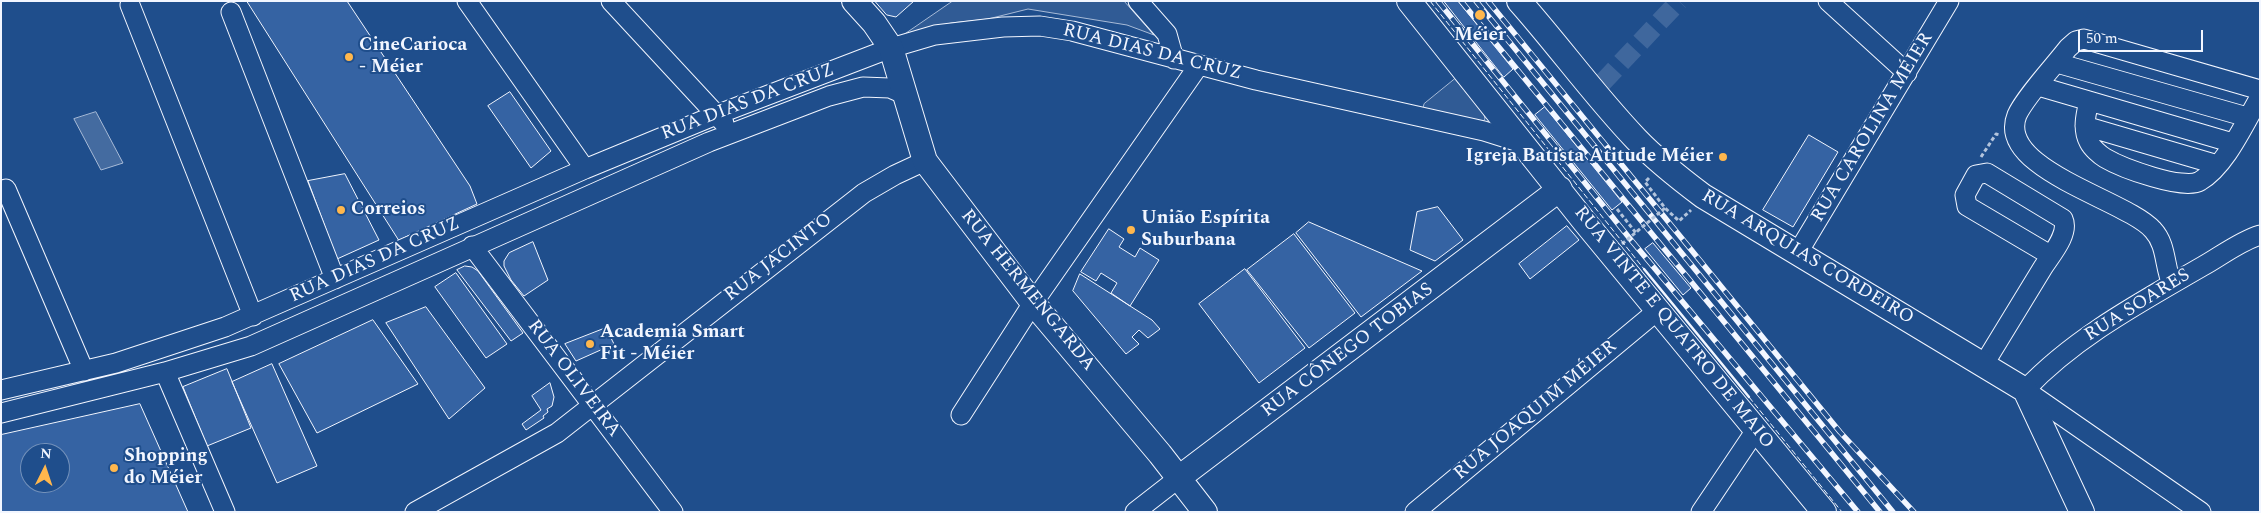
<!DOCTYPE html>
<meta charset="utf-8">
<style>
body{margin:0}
#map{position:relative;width:2261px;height:513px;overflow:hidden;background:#1f4e8c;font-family:Spectral,serif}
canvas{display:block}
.frame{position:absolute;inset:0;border:2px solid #f2f6ff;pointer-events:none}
.north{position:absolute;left:20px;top:443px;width:50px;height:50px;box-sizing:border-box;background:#1f4e8c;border:1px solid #7391ba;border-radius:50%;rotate:4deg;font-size:14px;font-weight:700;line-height:20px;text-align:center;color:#f2f6ff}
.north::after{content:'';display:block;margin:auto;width:18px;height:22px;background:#ffb74d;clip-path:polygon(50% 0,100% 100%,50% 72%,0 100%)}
.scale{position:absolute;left:2078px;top:30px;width:125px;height:22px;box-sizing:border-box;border:2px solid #f2f6ff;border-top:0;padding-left:6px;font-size:15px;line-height:18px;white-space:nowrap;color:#f2f6ff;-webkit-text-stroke:4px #1f4e8c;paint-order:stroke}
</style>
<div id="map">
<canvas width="2261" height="513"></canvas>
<div class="frame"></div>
<div class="north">N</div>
<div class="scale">50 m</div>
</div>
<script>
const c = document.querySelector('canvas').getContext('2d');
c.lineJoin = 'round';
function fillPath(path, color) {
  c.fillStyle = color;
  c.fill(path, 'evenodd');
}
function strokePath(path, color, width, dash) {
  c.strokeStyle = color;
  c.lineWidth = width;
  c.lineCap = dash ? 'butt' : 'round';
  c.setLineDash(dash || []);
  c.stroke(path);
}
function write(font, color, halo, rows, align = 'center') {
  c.font = font + ' Spectral,serif';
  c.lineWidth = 4;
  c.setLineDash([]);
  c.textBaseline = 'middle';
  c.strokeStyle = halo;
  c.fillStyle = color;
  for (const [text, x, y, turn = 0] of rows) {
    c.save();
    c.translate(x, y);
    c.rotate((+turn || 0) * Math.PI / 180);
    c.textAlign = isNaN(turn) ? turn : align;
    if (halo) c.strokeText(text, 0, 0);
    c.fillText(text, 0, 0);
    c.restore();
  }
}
const built = new Path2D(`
 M953 1H1124L1154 35 1127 25 1028 9 988 19 951 23 902 36Z
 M1455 79 1484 114 1485 119 1482 123 1422 112 1424 104Z`);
fillPath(built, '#305b95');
strokePath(built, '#a8bbd7', 1);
const water = new Path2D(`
 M96 112 123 163 101 170 74 119Z`);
fillPath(water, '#446ba0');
strokePath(water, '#a8bbd7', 1);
const building = new Path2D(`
 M247 1H347L470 186 477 204 399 240Z
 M875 1H914L896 17 887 15Z
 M1444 1H1458L1513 69 1504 77Z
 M510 92 551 151 531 168 488 106Z
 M1545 107 1622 202 1612 210 1535 115Z
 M1809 135 1838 152 1793 227 1763 210Z
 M345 174 379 240 337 259 308 181Z
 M1438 207 1463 240 1435 261 1410 250 1417 212Z
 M1309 222 1422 271 1361 317 1296 233Z
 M1567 226 1579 240 1530 279 1519 264Z
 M1109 229 1124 239 1119 247 1135 257 1140 248 1159 260 1130 306 1111 293 1117 283 1101 273 1096 281 1081 272Z
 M1294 234 1355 313 1309 348 1247 270Z
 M533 242 548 280 524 296 511 280 504 266V261L509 253Z
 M1653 243 1691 288 1683 295 1645 249Z
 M465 266 472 267 478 271 523 333 511 341 457 270Z
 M1245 269 1305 348 1259 383 1199 304Z
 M456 273 507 344 486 358 435 287Z
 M1080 274 1152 320 1160 329 1148 338 1139 330 1132 337 1139 344 1126 354 1073 291Z
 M426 307 485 388 449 419 386 323Z
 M373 320 418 384 317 433 279 364Z
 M606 328 614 344 576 361 565 344Z
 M272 364 317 466 277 483 232 382Z
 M227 369 251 428 207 446 183 387Z
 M550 383 554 397 552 406 547 409 548 412 543 416 544 418 526 430 522 424 541 410 532 396Z
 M140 404 188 512H1V435ZM30 453H60V483H30Z`);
fillPath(building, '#3563a3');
strokePath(building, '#f2f6ff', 1);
strokePath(new Path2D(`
 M1602 83 1679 1`), '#3f679d', 19, [19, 9]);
const minor = new Path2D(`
 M467 1 585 169
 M611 1 724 123
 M1138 1 1167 34 1174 59
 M1828 1 1907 73
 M130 5 253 316
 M231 12 335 279
 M2057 63 2247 117
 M2038 86 2233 143
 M2089 101C2086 114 2082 129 2089 142 2092 148 2100 155 2105 158 2122 168 2184 191 2200 181 2226 166 2245 122 2260 97
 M2085 126 2218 165
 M6 189 84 371
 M472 246 673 512
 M1797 254 1949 1
 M2172 284C2164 266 2167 245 2153 230 2127 200 1995 169 2017 115 2025 97 2055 65 2068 48L2076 41 2084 39 2260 90
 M1984 364 2042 269C2050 256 2070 234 2063 219L1987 173 1976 175 1965 195 1967 206 2050 255
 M165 372 225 512
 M1 390 116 363 225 327 585 169 716 115 891 48 935 35 1003 27 1040 26 1072 31 1256 80 1484 131 1522 143
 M1 413 165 372 251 346 709 142 829 96 863 87 890 88 904 94
 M961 415 1033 303 1199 65
 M415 512 557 433 864 193 895 175 925 161
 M1135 512 1180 477
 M1415 512 1657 311
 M1701 512 1756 430
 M2201 512 2025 390C2075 337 2141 302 2203 266 2221 256 2240 241 2260 235`);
const major = new Path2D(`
 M854 1 874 23 891 48 925 161 1033 303 1160 454 1205 512
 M1409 1 1584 221 1824 512
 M1519 1C1559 46 1594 95 1636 139 1656 160 1679 178 1703 196L2025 390 2082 512
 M1180 477 1560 189`);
strokePath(minor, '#f2f6ff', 21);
strokePath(major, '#f2f6ff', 26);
strokePath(new Path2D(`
 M1981 157 1996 134 2000 135
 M1649 178 1645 182 1665 208 1679 221 1691 210
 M1617 209 1636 233`), '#b3c4dc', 3, [4, 2.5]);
strokePath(minor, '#1f4e8c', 19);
strokePath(major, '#1f4e8c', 24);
const rail = new Path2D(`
 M1438 1 1631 240 1858 512
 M1461 1 1880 512
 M1476 1 1893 512
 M1488 1 1840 432 1914 512`);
strokePath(rail, '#f2f6ff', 5.5);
strokePath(rail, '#1f4e8c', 4, [11]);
strokePath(new Path2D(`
 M1622 244 1665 208`), '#b3c4dc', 3, [4, 2.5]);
strokePath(new Path2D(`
 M1430 1 1644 269
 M1749 397 1842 512`), '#f2f6ff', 1, [6, 2.5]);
strokePath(new Path2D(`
 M1644 269 1749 397`), '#f2f6ff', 2.5);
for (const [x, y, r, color] of [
 [1480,15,6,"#ffb74d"],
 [349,57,5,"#ffb74d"],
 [1723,157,5,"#ffb74d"],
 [341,210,5,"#ffb74d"],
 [1131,230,5,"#ffb74d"],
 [590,344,5,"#ffb74d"],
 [114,468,5,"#ffb74d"]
]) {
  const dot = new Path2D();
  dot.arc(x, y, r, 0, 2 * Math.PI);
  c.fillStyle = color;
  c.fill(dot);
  strokePath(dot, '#1f4e8c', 2);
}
write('bold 19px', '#f2f6ff', '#1f4e8c', [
 ["Méier",1480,36,"center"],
 ["CineCarioca",359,46],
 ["- Méier",359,68],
 ["Igreja Batista Atitude Méier",1713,157,"right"],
 ["Correios",351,210],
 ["União Espírita",1141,219],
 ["Suburbana",1141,241],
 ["Academia Smart",600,333],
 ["Fit - Méier",600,355],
 ["Shopping",124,457],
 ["do Méier",124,479]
], 'left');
write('19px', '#f2f6ff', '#1f4e8c', [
 ["RUA DIAS DA CRUZ",1152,53,14],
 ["RUA DIAS DA CRUZ",748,103,-21],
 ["RUA CAROLINA MÉIER",1873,128,-59],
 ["RUA JACINTO",779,258,-38],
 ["RUA ARQUIAS CORDEIRO",1807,258,31],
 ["RUA DIAS DA CRUZ",375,261,-24],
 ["RUA HERMENGARDA",1027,291,51],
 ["RUA SOARES",2138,306,-32],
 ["RUA VINTE E QUATRO DE MAIO",1673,328,51],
 ["RUA CÔNEGO TOBIAS",1348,351,-37],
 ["RUA OLIVEIRA",573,379,53],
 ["RUA JOAQUIM MÉIER",1536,411,-40]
]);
</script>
